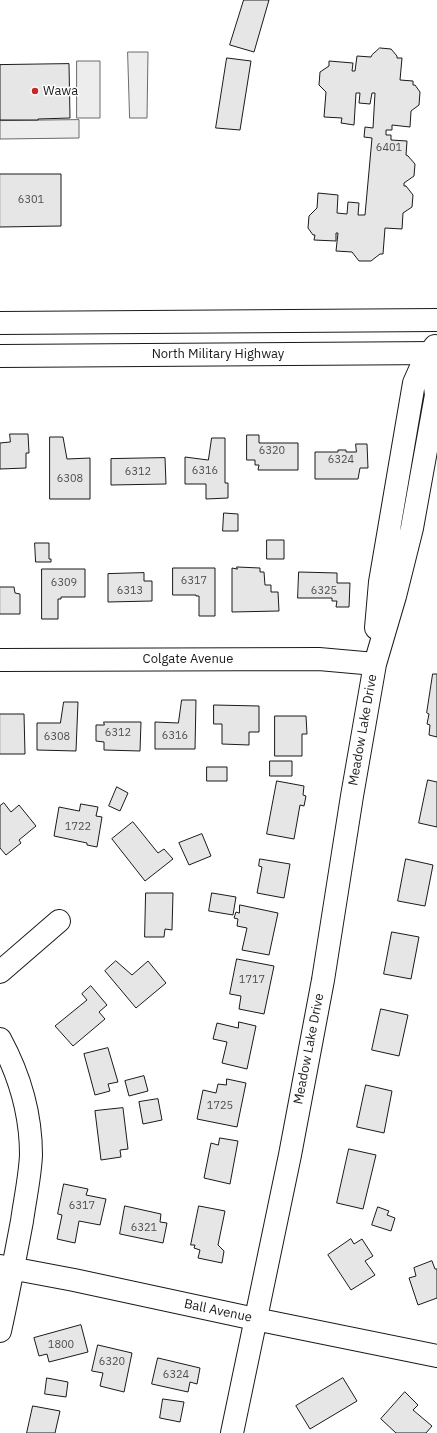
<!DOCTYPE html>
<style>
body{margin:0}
canvas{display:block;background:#fff}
</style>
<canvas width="437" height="1433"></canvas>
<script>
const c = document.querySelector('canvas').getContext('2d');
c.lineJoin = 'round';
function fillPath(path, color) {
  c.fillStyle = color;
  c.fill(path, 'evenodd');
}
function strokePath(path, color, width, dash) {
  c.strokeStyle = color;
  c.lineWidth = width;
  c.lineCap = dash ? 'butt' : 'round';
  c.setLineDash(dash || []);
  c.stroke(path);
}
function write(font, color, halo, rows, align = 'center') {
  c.font = font + ' "IBM Plex Sans",sans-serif';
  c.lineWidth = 3;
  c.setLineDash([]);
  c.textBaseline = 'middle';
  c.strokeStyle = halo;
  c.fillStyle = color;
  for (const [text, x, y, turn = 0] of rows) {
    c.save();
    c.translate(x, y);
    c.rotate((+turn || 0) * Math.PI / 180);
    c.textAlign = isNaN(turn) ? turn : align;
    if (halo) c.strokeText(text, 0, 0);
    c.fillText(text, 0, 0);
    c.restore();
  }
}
const parking = new Path2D(`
 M128 52H148L147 118H130Z
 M77 61H100V118H77Z
 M79 120V138L0 139V121Z`);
fillPath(parking, '#ededed');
strokePath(parking, '#6a6a6a', 1);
const building = new Path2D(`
 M244 0H269L254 52 230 45Z
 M380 48 391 49 397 56V58H402L400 80 413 81V85H415L420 92 419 105 411 111 410 127 392 125V130H386V135H391V140L407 141 406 155 408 156 415 164 414 176 404 183V186H406L413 195 412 207 403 213 402 229 385 228 383 254H380L371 261H359L352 252 336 251 338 233H336V241L314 240 315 235H313L308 228 309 216 317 208 318 193 338 195 337 213 347 214 348 202 359 203 358 215H365L372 138 364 137 365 127 373 128 375 93H372L370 104 359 103 360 93H356L354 125 341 123 342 118 324 117 326 92 319 85 320 72 329 66V61L353 63 352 71H355L357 56 371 57 372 55Z
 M227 58 251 61 240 130 216 128Z
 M69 64 70 118 38 119V120H0V65Z
 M0 174H61V226L0 227Z
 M10 434H28L29 453H26V468L0 469V443L10 442Z
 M247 435H259V443H298V470H258L259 465H255V460H247Z
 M50 437H63L67 459 90 458V499H50Z
 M212 438H225V483H228V498L206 499V484H185V457L208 460Z
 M356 444H367L368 468H360L358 479H315V452H338V450H346V452H356Z
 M165 458 166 484 111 485V459Z
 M224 513 238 514V531H223Z
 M267 540H284V559H267Z
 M35 543H49V559H51V562H36Z
 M237 567 260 568V572H264L265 585H271V592H278L279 611 232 612V568L237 569Z
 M173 568H215V616H199V596H196V595H173Z
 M42 569H85V597H61V599H58V619H42Z
 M299 572 337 573V583H350L349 607H336L337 601H332V598H298Z
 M144 573V581H152V601L108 602V574Z
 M0 587H14L15 593 20 594V614H0Z
 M433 674H437V737L429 735 430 725 427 724 429 714 427 713Z
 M182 700H196L195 749H155V722L178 723Z
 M64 702H78L76 751 37 750V723H60Z
 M214 705 259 706V732H249V745L222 744V724H214Z
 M0 714H24L25 754H0Z
 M275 716H306L307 734H302V756H275Z
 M104 722H141L140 751 104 750V742L96 741V725H104Z
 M270 761H292V776H270Z
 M207 767H227V781H207Z
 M428 780 437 782V827L419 823Z
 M277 781 304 786 303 795 306 796 304 806 300 805 294 839 267 834Z
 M117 787 128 793 120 811 109 806Z
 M4 803 11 812 19 805 36 826 19 840 21 843 6 855 0 848V806Z
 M81 804 98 807 96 816 102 817 97 847 87 845V843L54 836 59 807 79 811Z
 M133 822 158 853 164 849 173 859 145 881 112 839Z
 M202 834 211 856 189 865 179 843Z
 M260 859 290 864 284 898 257 893 262 867 259 866Z
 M406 859 433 865 425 906 398 901Z
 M146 893H173L172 930 165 929 164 937H145Z
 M212 893 236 897 233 915 209 911Z
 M240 905 278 913 269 955 242 950 247 928 237 926 238 919 234 918 236 912 239 913Z
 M392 932 419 937 411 979 384 974Z
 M237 959 274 966 264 1014 239 1009 241 996 230 994Z
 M116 961 132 975 148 961 166 983 136 1008 105 971Z
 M91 986 107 1005 99 1012 105 1019 73 1046 55 1026 87 1000 82 994Z
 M381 1009 408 1015 399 1056 372 1050Z
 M239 1022 256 1026 247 1069 222 1063 227 1042 213 1039 217 1023 238 1028Z
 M108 1048 118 1082 108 1084 110 1091 95 1095 84 1054Z
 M144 1076 148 1091 129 1096 125 1081Z
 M227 1079 246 1083 237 1127 197 1119 203 1090 216 1093 218 1084 226 1085Z
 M366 1085 392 1091 384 1133 357 1127Z
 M158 1099 162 1120 143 1124 139 1102Z
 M123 1108 128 1149 120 1150 121 1157 101 1160 95 1111Z
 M220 1138 238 1141 230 1184 204 1178 211 1143 218 1145Z
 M349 1149 376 1155 363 1209 337 1203Z
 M64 1184 88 1189 86 1195 106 1199 100 1225 79 1221 75 1243 57 1239 62 1215 58 1214Z
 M125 1206 161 1214 160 1222 167 1223 163 1243 120 1234Z
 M199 1206 225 1211 218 1245 224 1251 222 1263 198 1258 200 1250 194 1248 195 1245H191Z
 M378 1207 389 1211 387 1215 395 1218 391 1231 372 1225Z
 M351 1239 354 1244 362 1239 373 1256 365 1261 375 1275 351 1290 328 1255Z
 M432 1261 435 1269H437V1298L418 1305 409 1278 416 1276 414 1268Z
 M81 1325 88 1352 49 1362 47 1354 39 1356 34 1338Z
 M98 1345 132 1353 124 1392 100 1386 103 1373 92 1371Z
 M158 1358 200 1368 197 1384 190 1382 188 1392 152 1384Z
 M47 1378 68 1382 66 1397 45 1394Z
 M343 1378 357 1401 310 1429 296 1406Z
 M405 1392 418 1405 413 1410 432 1426 426 1433H396L381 1419Z
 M163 1399 184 1402 180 1422 160 1418Z
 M33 1406 60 1411 55 1433H27Z`);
fillPath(building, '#e6e6e6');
strokePath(building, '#1a1a1a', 1);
const minor = new Path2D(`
 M376 628 380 582 414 383 422 365 435 346
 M0 660 319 659 375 664
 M0 972 59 921
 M0 1039C19 1074 31 1114 31 1155 30 1177 25 1199 22 1221 15 1258 8 1295 0 1331
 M0 1266 74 1280 255 1319 437 1356
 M232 1433 290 1155 323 980 352 796 375 664 395 596 412 528 436 395 431 353`);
const major = new Path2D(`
 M0 323 437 320
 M0 356 437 353`);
strokePath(minor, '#1a1a1a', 24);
strokePath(major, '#1a1a1a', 24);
strokePath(minor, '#fff', 22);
strokePath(major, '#fff', 22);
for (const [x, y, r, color] of [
 [35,91,4,"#c62828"]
]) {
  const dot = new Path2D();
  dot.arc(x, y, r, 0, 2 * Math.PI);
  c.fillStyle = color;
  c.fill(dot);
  strokePath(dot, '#fff', 1.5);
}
write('11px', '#4d4d4d', null, [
 ["6401",389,148],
 ["6301",31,200],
 ["6320",272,451],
 ["6324",341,460],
 ["6316",205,471],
 ["6312",138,472],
 ["6308",70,479],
 ["6317",194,581],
 ["6309",64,583],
 ["6313",130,591],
 ["6325",324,591],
 ["6312",118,733],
 ["6316",175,736],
 ["6308",57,737],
 ["1722",78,827],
 ["1717",252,980],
 ["1725",220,1106],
 ["6317",82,1206],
 ["6321",144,1228],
 ["1800",61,1345],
 ["6320",112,1362],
 ["6324",176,1375]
]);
write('13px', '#1a1a1a', '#fff', [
 ["Wawa",43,91]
], 'left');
write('13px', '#1a1a1a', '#fff', [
 ["North Military Highway",218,354],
 ["Colgate Avenue",188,659],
 ["Meadow Lake Drive",363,730,-80],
 ["Meadow Lake Drive",309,1049,-79],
 ["Ball Avenue",218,1311,12]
]);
</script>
